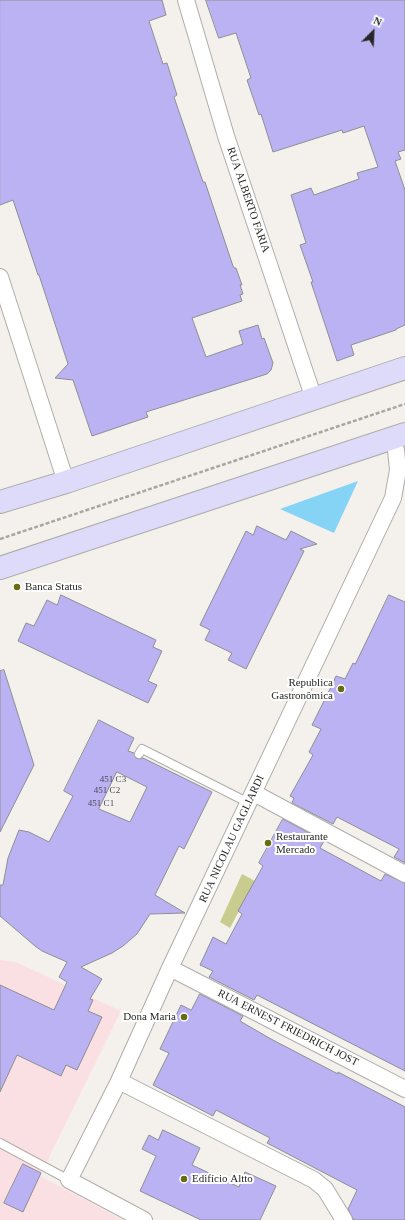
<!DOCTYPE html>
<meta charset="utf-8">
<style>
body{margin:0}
#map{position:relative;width:405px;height:1220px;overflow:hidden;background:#f4f1ed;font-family:"Times New Roman",serif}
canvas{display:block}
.north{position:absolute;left:353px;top:12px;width:40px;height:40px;-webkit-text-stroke:3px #fff;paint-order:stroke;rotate:24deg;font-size:11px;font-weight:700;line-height:16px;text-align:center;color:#282726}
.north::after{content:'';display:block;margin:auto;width:14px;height:18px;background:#282726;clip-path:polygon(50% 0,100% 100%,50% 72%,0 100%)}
</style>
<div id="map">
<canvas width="405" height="1220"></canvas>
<div class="north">N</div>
</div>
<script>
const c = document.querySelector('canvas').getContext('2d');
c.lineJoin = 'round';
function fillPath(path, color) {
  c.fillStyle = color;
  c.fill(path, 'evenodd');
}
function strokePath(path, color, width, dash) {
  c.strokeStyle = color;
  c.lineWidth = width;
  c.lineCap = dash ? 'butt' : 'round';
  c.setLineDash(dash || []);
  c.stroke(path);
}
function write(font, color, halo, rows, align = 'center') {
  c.font = font + ' "Times New Roman",serif';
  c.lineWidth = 4;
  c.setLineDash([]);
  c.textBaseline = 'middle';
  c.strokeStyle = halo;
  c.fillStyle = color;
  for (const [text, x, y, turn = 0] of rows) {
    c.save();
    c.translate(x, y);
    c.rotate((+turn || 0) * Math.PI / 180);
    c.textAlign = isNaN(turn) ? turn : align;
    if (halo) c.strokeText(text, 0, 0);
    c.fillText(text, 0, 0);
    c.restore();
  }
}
fillPath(new Path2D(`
 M0 960 16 962 121 1011 40 1176 123 1220H0Z`), '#fbe0e3');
fillPath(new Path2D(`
 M242 874 255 881 230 928 220 922Z`), '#c8cd8f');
fillPath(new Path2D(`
 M358 481 334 533 280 509Z`), '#85d4f5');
const building = new Path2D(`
 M0 0H162L166 15 149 21 163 64 167 63 177 95 174 97 203 182H205L233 266 234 268H236L242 285H240L243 294 240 295 242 301 192 318 206 357 243 344 239 331 258 325 262 339 264 338 273 363 271 370 267 374 146 412 148 417 92 436 73 380 55 378 68 364 39 275H38L13 200 0 205Z
 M206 0H405V150L398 152 401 159 395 161 405 190V325L396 329V330L351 345 354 355 337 361 311 282H313L300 245 306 243 291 195 311 188 314 195 359 179 357 173 378 167 364 126 343 133 342 130 273 152 261 114 259 115 247 80 251 78 236 33 219 38Z
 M257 526 286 540 291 531 317 544 300 549 304 551 246 669 228 660 232 653 205 640 210 630 200 625 246 531 253 535Z
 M61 595 156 640 153 647 162 651 148 681 157 685 148 703 18 641 26 623 34 626 47 600 57 605Z
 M389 595 405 602V863L394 857 399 849 337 817 333 824 292 803 294 798 290 796 313 755 309 752 321 729 312 725 333 683 336 676 345 679 353 663 355 664Z
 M4 670 34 765 0 832V671Z
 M99 720 134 738 128 751 134 753 136 758 139 759 143 758 212 792 184 849 179 846 155 895 185 913 150 914 137 934 123 946 112 953 81 967 102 979 90 999 93 1000 88 1011 102 1017 77 1070 66 1065 61 1076 17 1055 0 1092V985L54 1010 67 982 59 977 67 962 42 951 35 946 0 916V885H3L8 858 19 830 29 832 49 842 73 796 64 791ZM117 772 147 787 130 822 99 809Z
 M283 819 324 841 320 848 381 881 385 874 405 883V1071L257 995 254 1000 209 977 213 971 200 965 213 937 226 944 242 914 238 911 263 866 259 863Z
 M200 994 243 1016 240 1021 271 1039 338 1074V1072L405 1107V1220H355L353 1219 348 1209 357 1190 267 1143 270 1138 216 1110 213 1116 153 1085 169 1053 160 1049 181 1005 191 1010Z
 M163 1130 200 1148 192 1165 239 1187 245 1172 276 1186 260 1220H201L140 1191 156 1156 142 1149 149 1135 158 1140Z
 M23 1164 41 1173 23 1212 4 1203Z`);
fillPath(building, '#bab2f2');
strokePath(building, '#8e8e92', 1);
const lane = new Path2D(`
 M139 754 142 749 249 803
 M0 1143 69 1180`);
const street = new Path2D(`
 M186 0 226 136 314 399
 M0 277 66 482
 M254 793 405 874
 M170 968 405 1089
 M119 1081 314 1180 325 1189 344 1220
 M144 1220 69 1180 119 1081 170 968 393 498 398 470 396 450`);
const secondary = new Path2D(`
 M0 502 66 482 405 368
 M0 568 405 434`);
strokePath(lane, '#b0ada9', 10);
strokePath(street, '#b0ada9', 18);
strokePath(secondary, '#b0ada9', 24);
strokePath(new Path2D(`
 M0 539 405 404`), '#a8a6a3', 2.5, [4, 2]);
strokePath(lane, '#fff', 8);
strokePath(street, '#fff', 16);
strokePath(secondary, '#dddafa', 22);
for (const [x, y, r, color] of [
 [17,587,4,"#686c10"],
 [341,689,4,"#686c10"],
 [268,843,4,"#686c10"],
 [184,1017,4,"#686c10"],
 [184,1179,4,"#686c10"]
]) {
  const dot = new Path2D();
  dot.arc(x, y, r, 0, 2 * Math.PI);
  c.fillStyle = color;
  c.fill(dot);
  strokePath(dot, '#fff', 1.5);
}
write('9px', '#4c4a59', null, [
 ["451 C3",113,780],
 ["451 C2",107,791],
 ["451 C1",101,804]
]);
write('11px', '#282726', '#fff', [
 ["RUA ALBERTO FARIA",248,200,71],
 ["RUA NICOLAU GAGLIARDI",232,839,-65],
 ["RUA ERNEST FRIEDRICH JOST",288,1028,27]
]);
write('11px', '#282726', '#fff', [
 ["Banca Status",25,587],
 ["Republica",333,683,"right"],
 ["Gastronômica",333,696,"right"],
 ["Restaurante",276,837],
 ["Mercado",276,850],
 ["Dona Maria",176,1017,"right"],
 ["Edifício Altto",192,1179]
], 'left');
</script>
